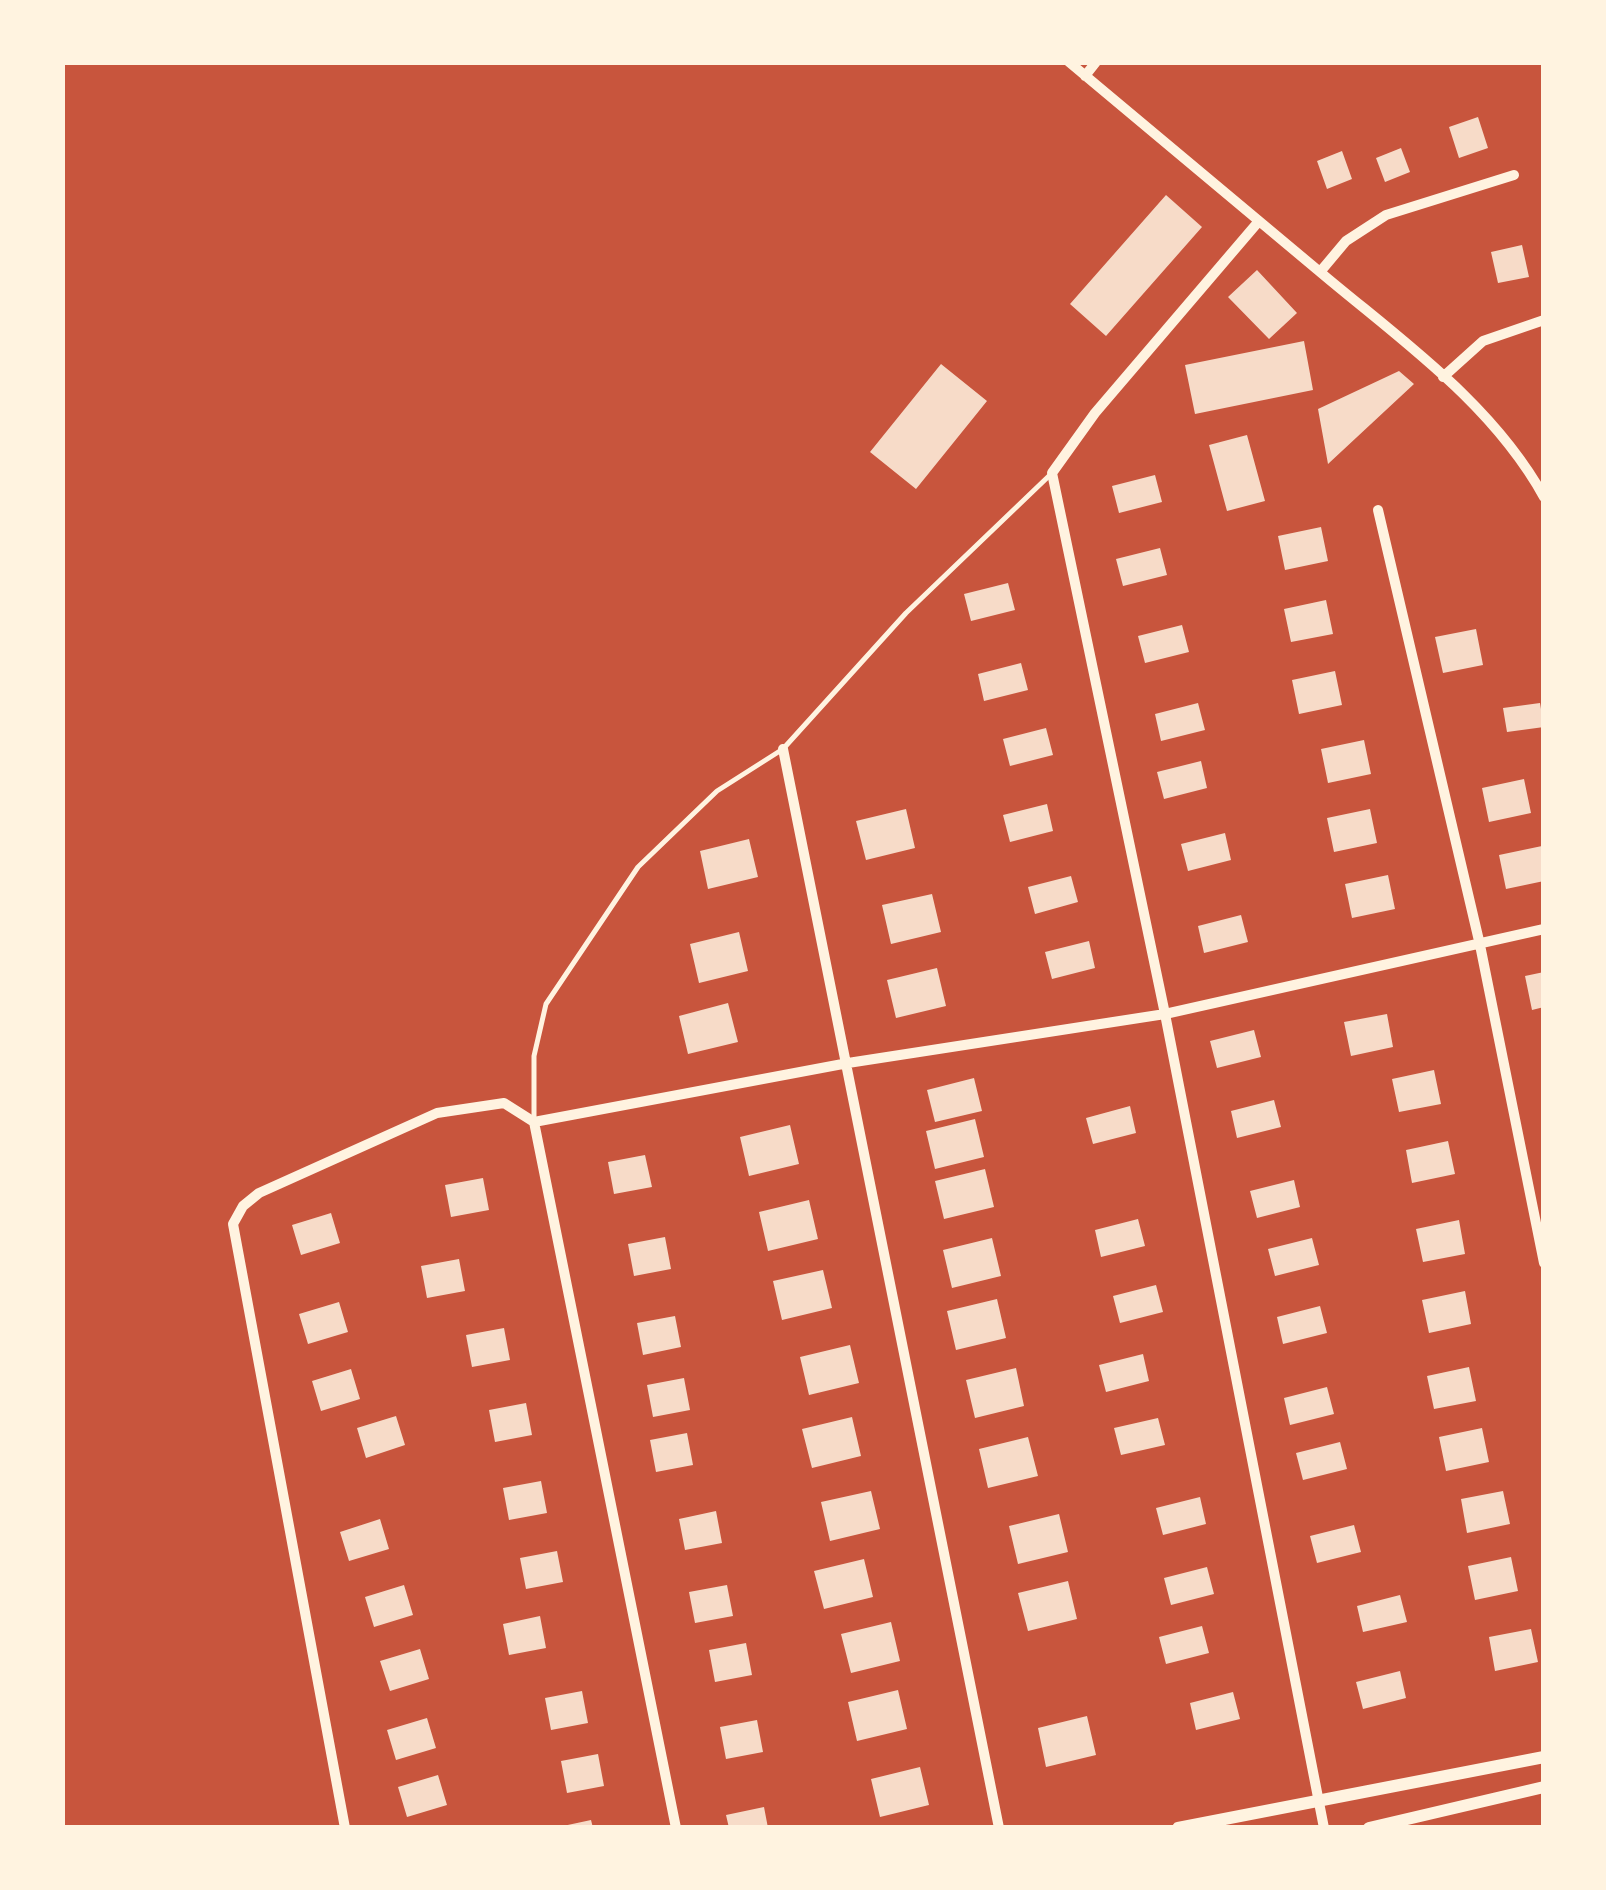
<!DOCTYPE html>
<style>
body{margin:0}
#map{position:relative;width:1606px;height:1890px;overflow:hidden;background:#c8553d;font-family:"Times New Roman",serif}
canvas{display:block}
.frame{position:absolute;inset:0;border:65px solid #fff3e0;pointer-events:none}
</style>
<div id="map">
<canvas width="1606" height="1890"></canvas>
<div class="frame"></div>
</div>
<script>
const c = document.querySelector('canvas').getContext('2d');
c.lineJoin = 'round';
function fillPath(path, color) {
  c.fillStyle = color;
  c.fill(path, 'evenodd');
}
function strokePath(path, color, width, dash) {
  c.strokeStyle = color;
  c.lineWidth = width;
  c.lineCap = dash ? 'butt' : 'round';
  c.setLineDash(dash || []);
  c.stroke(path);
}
fillPath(new Path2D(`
 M1478 117 1488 148 1459 158 1449 127Z
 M1401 148 1410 172 1385 182 1376 158Z
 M1342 151 1352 179 1327 189 1317 161Z
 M1166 195 1202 227 1106 336 1070 304Z
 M1522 245 1529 277 1498 283 1491 252Z
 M1257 270 1297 313 1269 339 1228 297Z
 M1304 341 1313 390 1195 414 1185 365Z
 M941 364 987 401 916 489 870 452Z
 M1399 371 1414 384 1328 464 1318 409Z
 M1247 435 1265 501 1227 511 1209 445Z
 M1155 475 1162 502 1119 513 1112 486Z
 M1321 527 1328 561 1285 570 1278 536Z
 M1160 548 1167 575 1123 586 1116 559Z
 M1008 583 1015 610 971 621 964 594Z
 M1326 600 1333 634 1291 642 1284 609Z
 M1182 625 1189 652 1145 663 1138 636Z
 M1476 629 1483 665 1443 673 1435 637Z
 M1021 663 1028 690 984 701 978 674Z
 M1335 671 1342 705 1299 714 1292 680Z
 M1198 703 1205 730 1161 741 1155 714Z
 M1540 703 1544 727 1507 732 1503 708Z
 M1046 728 1053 755 1010 766 1003 739Z
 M1364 740 1371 774 1328 783 1321 749Z
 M1201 761 1207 788 1164 799 1157 772Z
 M1524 779 1531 813 1489 822 1482 788Z
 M1047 804 1053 831 1010 842 1003 815Z
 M906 809 915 848 866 860 856 821Z
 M1370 809 1377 843 1334 852 1327 818Z
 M1225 833 1231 860 1188 871 1181 844Z
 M749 839 758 877 708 889 700 851Z
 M1542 846 1544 881 1506 889 1499 855Z
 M1388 875 1395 909 1352 918 1345 884Z
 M1071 876 1078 902 1035 914 1028 887Z
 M932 894 941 932 891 944 882 905Z
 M1241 915 1248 942 1204 953 1198 926Z
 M739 932 748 971 699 983 690 944Z
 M1089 941 1095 968 1052 979 1045 952Z
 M937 968 946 1006 896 1018 887 980Z
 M1544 972V1007L1532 1010 1525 976Z
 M728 1003 738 1042 688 1054 679 1016Z
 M1387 1014 1393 1047 1351 1056 1344 1022Z
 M1254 1030 1261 1057 1217 1068 1210 1041Z
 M1434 1070 1441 1104 1399 1112 1392 1079Z
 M974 1078 982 1111 935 1122 927 1090Z
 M1274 1100 1281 1127 1237 1138 1231 1111Z
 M1130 1106 1136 1133 1093 1144 1086 1118Z
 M975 1119 984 1157 935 1169 926 1131Z
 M790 1125 799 1164 749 1176 740 1137Z
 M1448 1141 1455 1174 1412 1183 1406 1150Z
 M645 1155 652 1187 614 1194 608 1162Z
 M985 1169 994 1207 944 1219 935 1181Z
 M483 1178 489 1210 451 1217 445 1185Z
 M1294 1180 1300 1207 1257 1218 1250 1191Z
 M809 1200 818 1239 768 1251 759 1212Z
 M331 1213 340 1243 301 1255 292 1225Z
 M1138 1219 1145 1246 1101 1257 1095 1230Z
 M1459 1220 1465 1254 1423 1262 1416 1229Z
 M665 1237 671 1269 634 1276 628 1244Z
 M992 1238 1001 1276 952 1288 943 1250Z
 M1312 1238 1319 1265 1275 1276 1268 1249Z
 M459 1259 465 1291 427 1298 421 1266Z
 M823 1270 832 1308 782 1320 773 1281Z
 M1156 1285 1163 1312 1120 1323 1113 1296Z
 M1465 1291 1471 1324 1429 1333 1422 1300Z
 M997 1299 1006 1338 956 1350 947 1311Z
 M339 1302 348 1332 308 1344 299 1314Z
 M1320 1306 1327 1333 1283 1344 1277 1317Z
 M675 1316 681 1347 643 1355 637 1323Z
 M504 1328 510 1360 472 1367 466 1335Z
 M850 1345 859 1383 809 1395 800 1357Z
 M1143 1354 1149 1381 1106 1392 1099 1365Z
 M1469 1367 1476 1401 1434 1409 1427 1376Z
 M1016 1368 1024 1406 975 1418 966 1380Z
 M351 1369 360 1399 321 1411 312 1381Z
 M684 1378 690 1410 653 1417 647 1385Z
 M1327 1387 1334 1414 1290 1425 1284 1398Z
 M526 1403 532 1435 495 1442 489 1410Z
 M396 1416 405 1445 366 1458 357 1428Z
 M852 1417 861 1456 812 1468 802 1429Z
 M1158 1418 1165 1445 1121 1455 1114 1428Z
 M1482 1428 1489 1462 1446 1471 1439 1437Z
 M687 1433 693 1465 656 1472 650 1440Z
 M1028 1437 1038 1476 988 1488 979 1449Z
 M1340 1442 1347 1469 1303 1480 1296 1453Z
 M541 1481 547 1513 509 1520 503 1488Z
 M871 1491 880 1529 830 1541 821 1502Z
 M1503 1491 1510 1524 1467 1533 1461 1499Z
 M1200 1497 1206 1524 1163 1535 1156 1508Z
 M716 1511 722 1543 685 1550 679 1519Z
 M1059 1514 1068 1552 1018 1564 1009 1526Z
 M380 1519 389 1549 349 1561 340 1532Z
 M1354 1525 1361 1552 1317 1563 1310 1536Z
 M557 1551 563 1582 526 1589 520 1558Z
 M1511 1557 1518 1591 1475 1600 1468 1566Z
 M864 1559 873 1597 824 1609 814 1571Z
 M1207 1567 1214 1594 1171 1605 1164 1578Z
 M1068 1581 1077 1619 1028 1631 1018 1593Z
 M404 1585 413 1615 374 1627 365 1597Z
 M727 1585 733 1616 695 1623 689 1592Z
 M1400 1595 1407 1622 1363 1632 1357 1606Z
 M540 1616 546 1648 509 1655 503 1624Z
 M891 1622 900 1661 851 1673 841 1634Z
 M1202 1626 1209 1653 1166 1664 1159 1637Z
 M1531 1629 1538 1662 1495 1671 1489 1637Z
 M746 1643 752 1675 715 1682 709 1650Z
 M420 1649 429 1679 390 1691 380 1661Z
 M1400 1671 1406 1698 1363 1709 1356 1682Z
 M898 1690 907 1729 857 1741 848 1702Z
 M582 1691 588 1723 551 1730 545 1698Z
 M1233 1692 1240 1719 1196 1730 1190 1703Z
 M1087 1716 1096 1755 1046 1767 1038 1728Z
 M427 1718 436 1748 396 1760 387 1730Z
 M757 1720 763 1752 726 1759 720 1727Z
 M598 1754 604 1786 567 1793 561 1761Z
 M920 1767 929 1805 880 1817 871 1779Z
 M438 1775 447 1805 407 1817 398 1787Z
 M764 1807 768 1828H729L726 1815Z
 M591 1820 593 1828H563V1826Z`), '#f7dbc8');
strokePath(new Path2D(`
 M534 1119V1056L546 1004 638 867 717 791 783 749 906 613 1051 474`), '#fff3e0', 5);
strokePath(new Path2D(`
 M1069 62C1155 134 1240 205 1326 277 1405 343 1493 405 1544 497
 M1085 76 1096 62
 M1259 221 1095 413 1052 473 1165 1014 1324 1828
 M1320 272 1346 241 1386 215 1514 175
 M1443 377 1483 341 1544 320
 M1378 510 1480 945 1544 1263
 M783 749 999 1828
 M534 1122 676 1828
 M345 1828 233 1224 243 1206 259 1193 437 1113 504 1103 534 1122 848 1063 1165 1014 1544 929`), '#fff3e0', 10);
strokePath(new Path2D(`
 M1178 1828 1544 1757
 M1369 1828 1544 1787`), '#fff3e0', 12);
</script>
